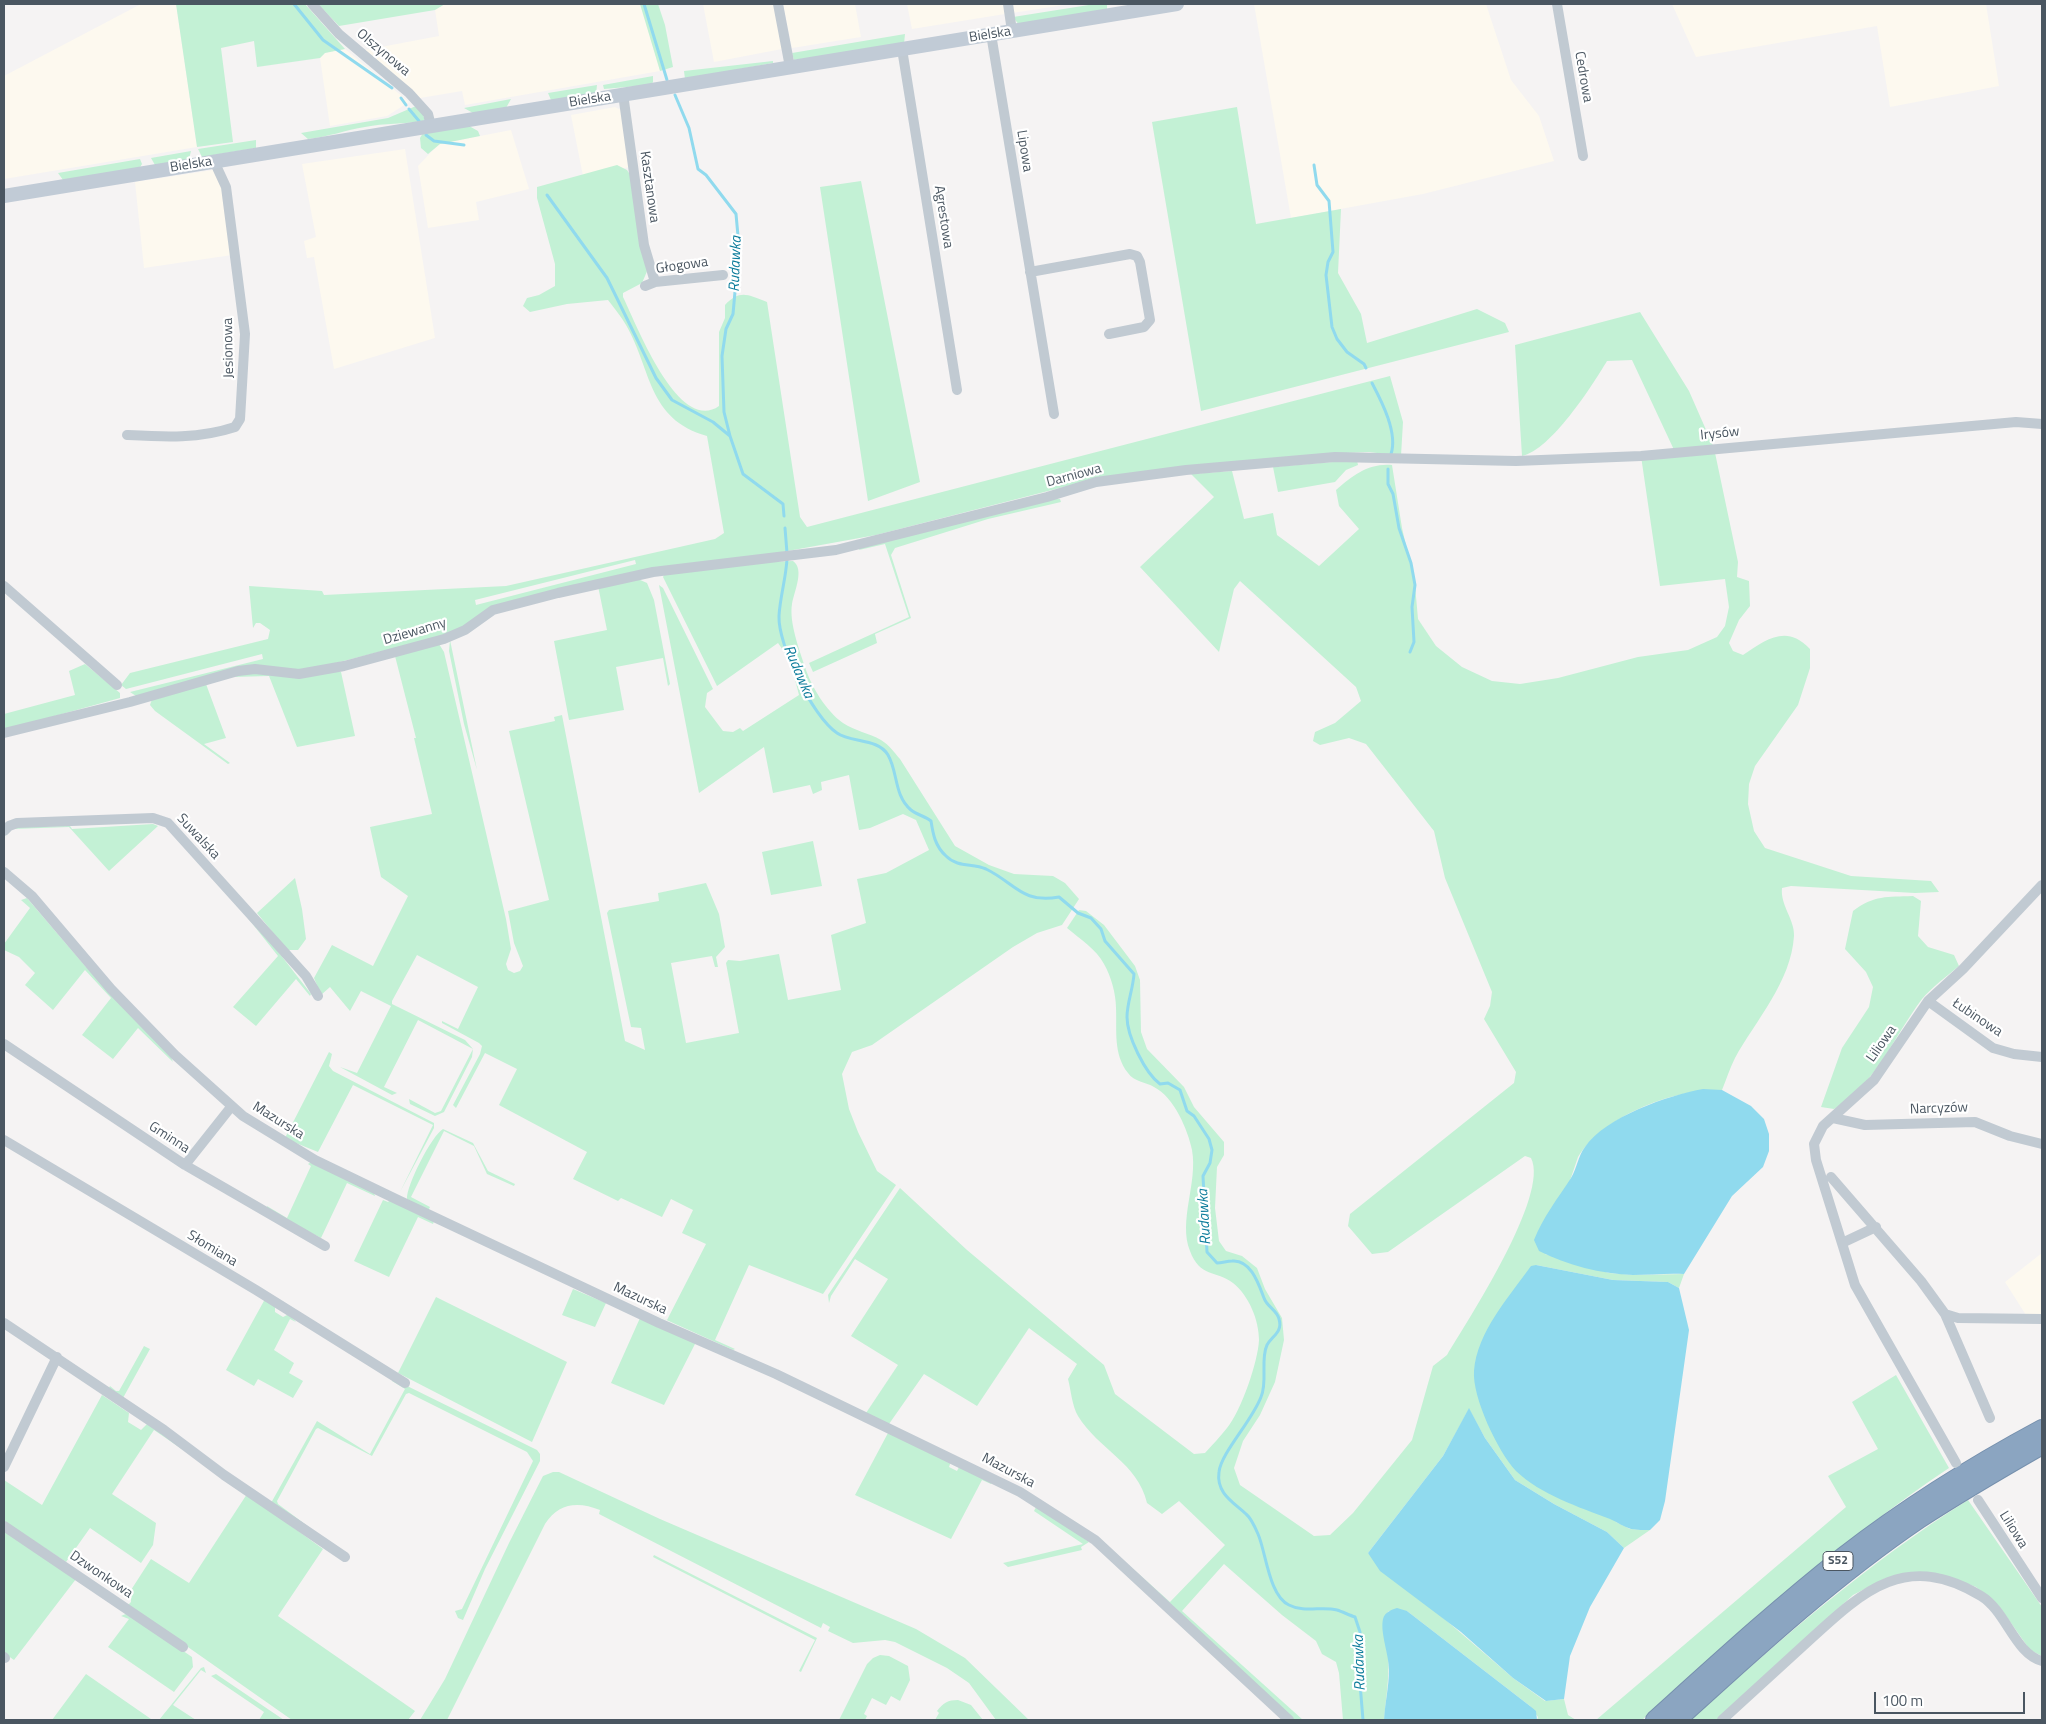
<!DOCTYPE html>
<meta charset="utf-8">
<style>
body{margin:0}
#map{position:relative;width:2046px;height:1724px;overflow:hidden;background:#f5f3f3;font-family:"Titillium Web",sans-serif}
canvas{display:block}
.frame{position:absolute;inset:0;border:5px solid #4a5661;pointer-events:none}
.scale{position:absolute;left:1874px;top:1692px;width:151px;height:22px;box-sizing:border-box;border:2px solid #4a5661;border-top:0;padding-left:6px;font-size:15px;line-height:18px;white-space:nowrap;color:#4a5661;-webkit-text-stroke:4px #fff;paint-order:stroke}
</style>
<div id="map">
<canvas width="2046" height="1724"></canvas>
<div class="frame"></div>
<div class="scale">100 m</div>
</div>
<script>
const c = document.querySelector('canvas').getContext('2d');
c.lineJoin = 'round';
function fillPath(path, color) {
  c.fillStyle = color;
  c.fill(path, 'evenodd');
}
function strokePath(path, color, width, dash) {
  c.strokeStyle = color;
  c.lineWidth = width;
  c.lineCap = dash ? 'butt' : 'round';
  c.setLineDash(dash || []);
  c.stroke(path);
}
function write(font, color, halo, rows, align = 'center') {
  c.font = font + ' "Titillium Web",sans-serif';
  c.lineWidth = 4.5;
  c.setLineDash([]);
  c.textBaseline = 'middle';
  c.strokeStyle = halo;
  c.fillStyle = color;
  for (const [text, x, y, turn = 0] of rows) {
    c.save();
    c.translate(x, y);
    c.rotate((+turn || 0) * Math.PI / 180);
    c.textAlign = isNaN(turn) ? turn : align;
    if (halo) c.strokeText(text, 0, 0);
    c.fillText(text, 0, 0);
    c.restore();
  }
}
fillPath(new Path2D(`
 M141 4H176L197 147 4 179V76Z
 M445 4H640L660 71 465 105 462 91 420 98 365 50 439 36 435 10Z
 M703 4H774L782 49 714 62Z
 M783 4H855L861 37 792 48Z
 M907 4H1004L1005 14 912 29Z
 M1011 4H1071L1012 13Z
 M1254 4H1486L1511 80 1539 116 1554 161 1423 194 1291 218Z
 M1672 4H1986L1999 86 1890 107 1877 26 1696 57Z
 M345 49 409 102 387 116 330 126 320 58 325 53Z
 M615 107 621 110 630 167 583 176 571 115Z
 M511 130 529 189 476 202 479 220 428 228 418 166 439 144Z
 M405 149 435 338 334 369 314 257 307 258 304 241 316 237 302 164Z
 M213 170 223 187 232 255 144 268 135 182Z
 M2042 1253V1315H2026L2005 1282Z`), '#fdf9ef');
fillPath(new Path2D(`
 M176 4H305L345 49 325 53 320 58 257 67 254 41 221 48 233 142 197 147Z
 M318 4H445L435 10 339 26Z
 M640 4H658L665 25 673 67 660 71Z
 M1095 4H1107V10L1019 25 1013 17Z
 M905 34 904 44 794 60 792 53Z
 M773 61V63L685 79 684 71Z
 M653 76V82L651 85 604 89 603 85Z
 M597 85 596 94 551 100 548 93Z
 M511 99 506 108 473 113 464 108Z
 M416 106 420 108 425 120 423 121C404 124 385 123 365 127 346 130 328 137 308 139L301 133 388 118Z
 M1237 107 1256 224 1341 209 1338 273 1361 314 1367 343 1477 309 1505 323 1509 332 1201 411 1152 122Z
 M469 126 478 131 480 136 440 144 428 154 421 148 420 138 423 133Z
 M256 140V148L202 157 198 149Z
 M191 151 189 159 155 165 151 158Z
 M140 159 142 164 139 169 63 180 58 173Z
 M617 165 627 170 631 176 648 269 642 283 623 293V297C636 323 678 435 719 406V332L725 318V305C740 289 748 295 767 302L800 517 807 527 1390 376 1403 422 1401 456 1369 452 1345 453 1095 479 876 535 534 597 442 636 308 670 265 667 136 696 130 692 263 659 262 654 126 689 121 685 130 673 268 639 270 630 260 623H256L253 628 249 586 322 591 324 595 506 586 715 539 724 533 707 436C647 419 652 370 626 325 621 316 614 308 608 300L567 304 530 312 523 306 527 298 539 295 555 286V264L537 198V187ZM635 560 636 564 476 605 475 600Z
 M861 181 920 482 868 501 820 187Z
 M1640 312 1689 391 1714 448 1738 562 1737 577 1749 581 1750 606 1739 620 1729 643 1733 651 1743 655C1766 639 1787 624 1810 649V668L1798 705 1755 766 1749 784 1748 804 1754 831 1765 848 1851 876 1931 881 1939 892 1915 893 1791 886 1782 888C1780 905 1795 920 1794 936 1791 982 1756 1020 1735 1058 1730 1068 1726 1080 1722 1090 1675 1088 1603 1116 1578 1157L1545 1254 1609 1273 1634 1275 1684 1274 1679 1288 1668 1282 1613 1280 1536 1265 1616 1522 1630 1529 1650 1530 1624 1548 1607 1532 1554 1504 1515 1480 1485 1438 1469 1409 1443 1456 1368 1553 1513 1678 1545 1701 1564 1699 1568 1715 1576 1720H1537L1538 1717 1530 1706 1407 1611H1389C1378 1623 1386 1635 1388 1651 1390 1674 1386 1697 1384 1720H1343L1339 1673 1336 1662 1322 1654 1316 1641 1282 1615 1224 1564 1182 1611 1303 1720H1294L1129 1565 1170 1602 1225 1545 1179 1501 1162 1514 1147 1503C1138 1463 1098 1449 1078 1416 1072 1406 1071 1390 1068 1379L1077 1364 1029 1328 977 1406 924 1374 889 1424 866 1413 898 1365 851 1336 888 1279 855 1259 831 1296 829 1303 828 1295 900 1188 967 1250 1104 1365 1115 1394 1194 1454 1205 1453C1212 1445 1220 1437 1227 1428 1241 1411 1258 1362 1259 1340 1259 1320 1249 1296 1233 1283 1216 1270 1200 1278 1190 1251 1178 1221 1198 1183 1192 1150 1188 1130 1174 1097 1154 1087 1146 1082 1134 1082 1128 1073 1113 1054 1117 1030 1116 1008 1116 994 1111 976 1104 964 1096 949 1080 939 1067 928L1079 910 1086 911 1104 925 1135 966 1140 980 1141 1032 1147 1049 1184 1087 1194 1107 1224 1142V1155L1217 1167 1215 1208 1219 1241 1226 1251 1242 1256 1257 1268 1265 1289 1282 1318 1284 1340 1275 1382 1260 1415 1243 1441 1234 1468 1240 1485 1314 1536 1330 1535 1353 1513 1412 1440 1433 1366 1447 1355C1468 1320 1550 1195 1531 1158L1525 1156 1388 1252 1372 1254 1348 1226 1350 1214 1514 1083 1516 1072 1484 1019 1490 1006 1492 992 1445 878 1434 831 1366 744 1349 738 1320 745 1313 741 1315 732 1335 723 1361 701 1356 687 1240 581 1234 589 1219 652 1140 567 1214 497 1191 474 1232 471 1244 519 1273 513 1277 535 1319 566 1359 529 1339 506 1336 490C1353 475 1369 463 1392 465L1402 528 1415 585 1418 619 1436 646 1462 667 1492 681 1520 684 1558 678 1638 657 1688 650 1717 637 1725 626 1729 607 1725 579 1660 586 1641 456 1675 452 1632 360 1607 361C1592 386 1551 450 1522 456L1515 345Z
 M1357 460 1358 465 1346 470 1335 482 1278 492 1273 467Z
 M1052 499H1060L1061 502 988 519 895 548 891 555 911 618 875 634 877 643 813 672 809 663 909 617 885 544 859 550 860 548Z
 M793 561C805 569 794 592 792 604 789 622 799 649 805 667 811 686 826 711 843 723 855 731 869 733 881 740 889 745 894 752 900 759L955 846 989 865 1014 874 1053 876 1065 883 1079 899 1062 925 1037 933 1013 947 872 1045 852 1052 842 1074 849 1109 858 1132 877 1171 896 1185 823 1294 749 1265 715 1340 735 1349 733 1350 651 1313 667 1320 706 1244 682 1233 693 1210 671 1199 662 1217 621 1198 618 1201 573 1179 587 1152 499 1105 517 1069 485 1053 456 1108 453 1105 480 1054 482 1046 479 1043 442 1023V1021L458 1029 478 987 417 955 392 1001V1004L465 1040 473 1049 472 1057 444 1112 435 1116 410 1104 409 1099 435 1113 441 1111 473 1049 418 1020 384 1087 397 1093 392 1095 340 1067 357 1073 391 1006 361 991 350 1011 330 987 321 995 314 978 332 945 373 966 408 896 381 877 370 827 432 814 414 738H416L395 656 439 644 444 652 506 919 511 949 506 964 508 970 514 973 520 971 523 966 514 943 508 911 549 900 509 731 555 721 554 717 562 715 625 1041 645 1050 641 1028 631 1027 607 913 609 910 659 901 658 893 706 883 719 914 725 947 716 957 718 967H715L712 956 671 963 686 1043 739 1033 726 963 728 960 740 961 779 954 788 1000 841 990 831 935 866 923 857 879 886 873 929 850 916 820 903 814 870 828 859 830 849 775 821 782 822 790 813 794 810 785 773 793 764 747 699 793 659 585 663 588 713 689 707 693 705 707 723 731 733 732 740 728 743 731 799 695 790 660 778 643 717 686 663 577 664 575 765 562Z
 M638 579 647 583 654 600 670 684 668 686 663 658 616 667 624 710 569 720 554 641 607 630 598 586Z
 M450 640 477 770 464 724 449 651Z
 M85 664 120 693V698L4 730V714L75 695 69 671Z
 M247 672H341L355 736 297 747 269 676 233 677Z
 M206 684 226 738 204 744 230 763 228 764 155 711 150 705 152 699Z
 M153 824 158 826 109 871 69 827 12 829 4 839 13 827 70 826 72 829Z
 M813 841 822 886 771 895 762 852Z
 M295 878 302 909 306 939 298 950H287L257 913Z
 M1913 896 1921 901 1918 936 1928 947 1954 955 1959 966C1947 976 1932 987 1922 999 1894 1036 1875 1086 1834 1109L1821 1107 1842 1048 1869 1007 1873 987 1866 972 1845 949 1853 911C1874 895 1887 897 1913 896Z
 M27 898 86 967 171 1057 173 1062 138 1028 113 1059 82 1035 111 998 85 970 53 1010 25 985 35 973 19 957 4 950V944L30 908 21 900Z
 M247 917 260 932 266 936 311 994 310 996 296 979 256 1026 233 1007 278 956Z
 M329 1052 332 1054 329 1066 333 1071 434 1123V1128L400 1192 433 1125 353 1085 318 1152 286 1139V1136Z
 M443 1129 473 1143 488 1171 515 1184 514 1186 487 1174 474 1146 444 1131 411 1197 430 1207 428 1211 407 1199C406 1186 432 1135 443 1129Z
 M311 1162 374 1193 375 1196 347 1183 321 1238 267 1210V1206L287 1218 311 1166 308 1164Z
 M383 1200 388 1202 390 1200 434 1221 433 1224 418 1217 389 1277 354 1261Z
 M573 1289 606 1303 595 1327 562 1315Z
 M436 1297 567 1362 532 1442 398 1373Z
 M265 1299 275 1307V1312L283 1317 289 1314 296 1322 290 1319 274 1350 294 1363 289 1373 303 1381 293 1398 258 1379 254 1386 226 1370Z
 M640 1318 696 1342 664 1405 611 1383Z
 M144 1346 150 1349 123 1398 109 1388 110 1386 116 1391H119Z
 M1896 1375 1949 1468C1838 1542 1742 1632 1642 1720H1596L1846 1507 1828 1476 1878 1449 1852 1402Z
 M393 1379 537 1450 540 1454V1461L485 1569 463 1620 458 1618 455 1611 462 1609 533 1461 527 1452 409 1393 406 1394 372 1456 318 1428 316 1429 277 1501 278 1504 349 1557 271 1503 317 1421 370 1454 405 1389 392 1381Z
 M102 1395 129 1413 128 1422 141 1430 147 1424 152 1426 189 1454 154 1430 112 1494 156 1523 153 1545 141 1563 90 1528 66 1562 4 1521V1480L42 1505Z
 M888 1433 951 1461 949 1467 957 1471 960 1465 993 1481 991 1484 982 1480 951 1539 855 1495Z
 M553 1472H559L660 1519 916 1629 965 1658 1029 1720H996L969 1683 947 1668 895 1642 885 1640 853 1643 828 1631 830 1627 823 1623 821 1628 599 1514 600 1510C578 1501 558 1503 545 1524L447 1720H420L445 1679 509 1543 543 1476Z
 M247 1494 323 1549 278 1616 415 1711 408 1720H292L128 1605 131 1602V1590L151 1559 189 1583Z
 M1968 1500 2042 1607V1656L2030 1650 1999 1606 1976 1587 1955 1579 1886 1578 1853 1595 1717 1720H1691C1778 1641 1868 1563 1968 1500Z
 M1037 1505 1089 1542 1081 1547 1082 1550 1008 1567 1003 1563 1083 1544 1034 1511Z
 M4 1530 76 1579 14 1660 4 1653Z
 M654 1555 817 1638 801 1672 799 1671 815 1640 653 1557Z
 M128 1613 192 1657 193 1667 174 1692 108 1647 129 1619 121 1616Z
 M880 1655 889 1656 908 1666 910 1680 900 1701 891 1696 886 1705 872 1698 864 1714 867 1716 865 1720H839L867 1664 873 1658Z
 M204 1667 206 1673 201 1670 173 1705 196 1720H159L201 1668Z
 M86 1674 151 1719 153 1720H52Z
 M216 1674 284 1720H259L264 1712 211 1676Z
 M958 1700 971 1705 983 1720H935L939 1713 937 1711C943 1703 948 1700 958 1700Z`), '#c3f1d5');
fillPath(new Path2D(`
 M1703 1089 1722 1090 1751 1106 1764 1119 1769 1134V1151L1763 1167 1732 1196 1684 1274C1667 1273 1650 1275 1633 1275 1601 1274 1567 1265 1539 1251L1534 1240C1543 1217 1558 1198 1571 1178 1577 1168 1578 1156 1585 1147 1605 1117 1669 1095 1703 1089Z
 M1536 1265 1613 1280 1668 1282 1679 1288 1689 1330 1665 1501 1660 1520 1650 1530C1644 1530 1637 1530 1631 1529 1624 1527 1617 1522 1610 1519 1579 1507 1541 1495 1516 1471 1498 1452 1472 1397 1474 1371 1477 1332 1509 1297 1531 1266Z
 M1469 1408 1485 1438 1515 1480 1554 1504 1607 1532 1624 1548 1590 1607 1570 1656 1564 1699 1546 1701 1513 1678 1461 1632 1380 1571 1368 1553 1443 1456Z
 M1397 1608 1407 1611 1530 1706 1536 1711 1537 1720H1384C1385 1703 1389 1686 1389 1670 1389 1654 1380 1633 1383 1619 1385 1612 1391 1610 1397 1608Z`), '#90daee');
strokePath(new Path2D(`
 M294 4 323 40 392 88
 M644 4 667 80
 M675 95 689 128 698 169 706 175 736 214 739 247 733 314 726 329 722 356 724 412 730 436 743 474 783 504 784 516
 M401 98 406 105
 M409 109 419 121
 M426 135 434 141 464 145
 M1314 165 1317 185 1329 201 1333 252 1328 262 1326 275 1332 327 1337 339 1347 352 1364 364 1366 368
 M547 195 607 278 656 378 672 400 713 422 730 436
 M1372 383C1382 402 1398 433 1391 454
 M1388 469V484L1393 494 1399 528 1411 563 1415 585 1412 607 1414 642 1410 652
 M785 528 787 553
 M787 559C786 578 780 597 779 616 778 645 812 716 837 733 851 743 878 738 888 755 898 772 894 796 911 810 917 815 925 816 931 821 933 834 935 846 946 856 958 868 972 863 986 869 1015 883 1022 904 1059 897L1078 913 1091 918 1101 929 1105 941 1134 974C1133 989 1127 1003 1127 1017 1127 1036 1145 1073 1160 1084L1168 1083 1180 1090 1187 1111 1194 1116 1209 1139 1212 1150 1210 1163 1203 1176 1207 1252 1217 1263C1222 1263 1227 1261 1232 1261 1251 1259 1259 1285 1264 1298 1267 1307 1277 1310 1279 1319 1283 1332 1272 1336 1267 1345 1260 1360 1268 1381 1261 1397 1252 1421 1221 1453 1219 1472 1216 1493 1233 1502 1246 1514 1251 1518 1255 1527 1258 1534 1266 1552 1269 1596 1289 1605 1304 1613 1322 1606 1337 1610 1343 1612 1349 1615 1355 1617L1360 1632 1358 1659 1363 1720`), '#90daee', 3);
const motorway = new Path2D(`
 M1655 1720C1717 1664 1778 1608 1844 1556 1906 1508 1973 1466 2042 1429
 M1677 1720C1754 1650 1832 1578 1919 1519 1959 1493 2000 1469 2042 1445`);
strokePath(motorway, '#7690ad', 20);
strokePath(new Path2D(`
 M312 4 339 34 409 93 428 114 431 126
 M778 4 790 67
 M1008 4 1012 31
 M1557 4 1583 156
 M991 34 1054 414
 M902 49 957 390
 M623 94 644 245 655 282
 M1030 272 1130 254 1137 256 1140 262 1150 320 1144 327 1109 334
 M645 286 655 282 723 275
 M127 435C164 437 199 439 235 427L240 419 245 334 226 187 214 161
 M4 586 117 685
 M4 733 130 702 238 671 255 669 299 674 344 666 444 639 465 630 493 610 558 593 653 572 836 550 1047 497 1096 482 1186 470 1335 457 1516 461 1641 456 2016 422 2042 424
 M4 831 9 826 17 823 153 818 168 823 306 976 318 996
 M4 872 32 896 111 989 175 1055 243 1116 315 1160 398 1200 659 1323 776 1374 1020 1492 1095 1540 1289 1720
 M1928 1001 1993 1048 2014 1054 2042 1057
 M4 1044 185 1165 325 1246
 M1833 1118 1865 1125 1975 1122 2010 1136 2042 1144
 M4 1140 256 1290 405 1383
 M185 1165 231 1107
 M1831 1177 1921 1281 1945 1314 1990 1418
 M1842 1243 1876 1227
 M1945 1314 1958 1318 2042 1319
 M4 1323 164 1430 224 1475 345 1557
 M1956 1463 1855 1285 1816 1160 1814 1144 1823 1126 1874 1080 1928 1001 1963 969 2042 885
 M4 1467 57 1357
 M1978 1500 2042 1598
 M4 1526 183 1647
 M4 1657 5 1658
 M1722 1720C1749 1695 1776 1671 1803 1646 1859 1595 1903 1548 1981 1596 2006 1611 2015 1654 2042 1661`), '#c1cad2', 10);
strokePath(new Path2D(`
 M4 196 1177 4`), '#c1cbd6', 14);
strokePath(motorway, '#8ba5c1', 18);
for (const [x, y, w] of [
 [1838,1561,30]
]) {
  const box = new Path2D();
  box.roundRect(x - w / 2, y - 9.5, w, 19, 4);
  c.fillStyle = '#fff';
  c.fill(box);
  strokePath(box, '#4a5661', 1);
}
write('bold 12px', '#4a5661', null, [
 ["S52",1838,1561]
]);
write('14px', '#4a5661', '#fff', [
 ["Bielska",990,35,-9],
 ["Olszynowa",383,53,40],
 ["Cedrowa",1583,77,80],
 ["Bielska",590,100,-9],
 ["Lipowa",1024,151,81],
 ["Bielska",191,165,-9],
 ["Kasztanowa",649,187,82],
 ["Agrestowa",943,217,81],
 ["Głogowa",682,266,-8],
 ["Jesionowa",229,348,-91],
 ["Irysów",1720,434,-6],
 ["Darniowa",1074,476,-15],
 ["Dziewanny",415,632,-16],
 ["Suwalska",198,837,47],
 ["Łubinowa",1977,1018,34],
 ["Liliowa",1882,1044,-55],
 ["Narcyzów",1939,1109,-2],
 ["Mazurska",278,1121,32],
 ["Gminna",169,1138,33],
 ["Słomiana",212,1249,31],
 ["Mazurska",640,1299,25],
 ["Mazurska",1008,1471,28],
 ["Liliowa",2013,1530,58],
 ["Dzwonkowa",101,1575,34]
]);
write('italic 15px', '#0c7c9b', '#fff', [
 ["Rudawka",736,264,-88],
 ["Rudawka",798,672,67],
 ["Rudawka",1205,1217,-93],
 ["Rudawka",1360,1663,-92]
]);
</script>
